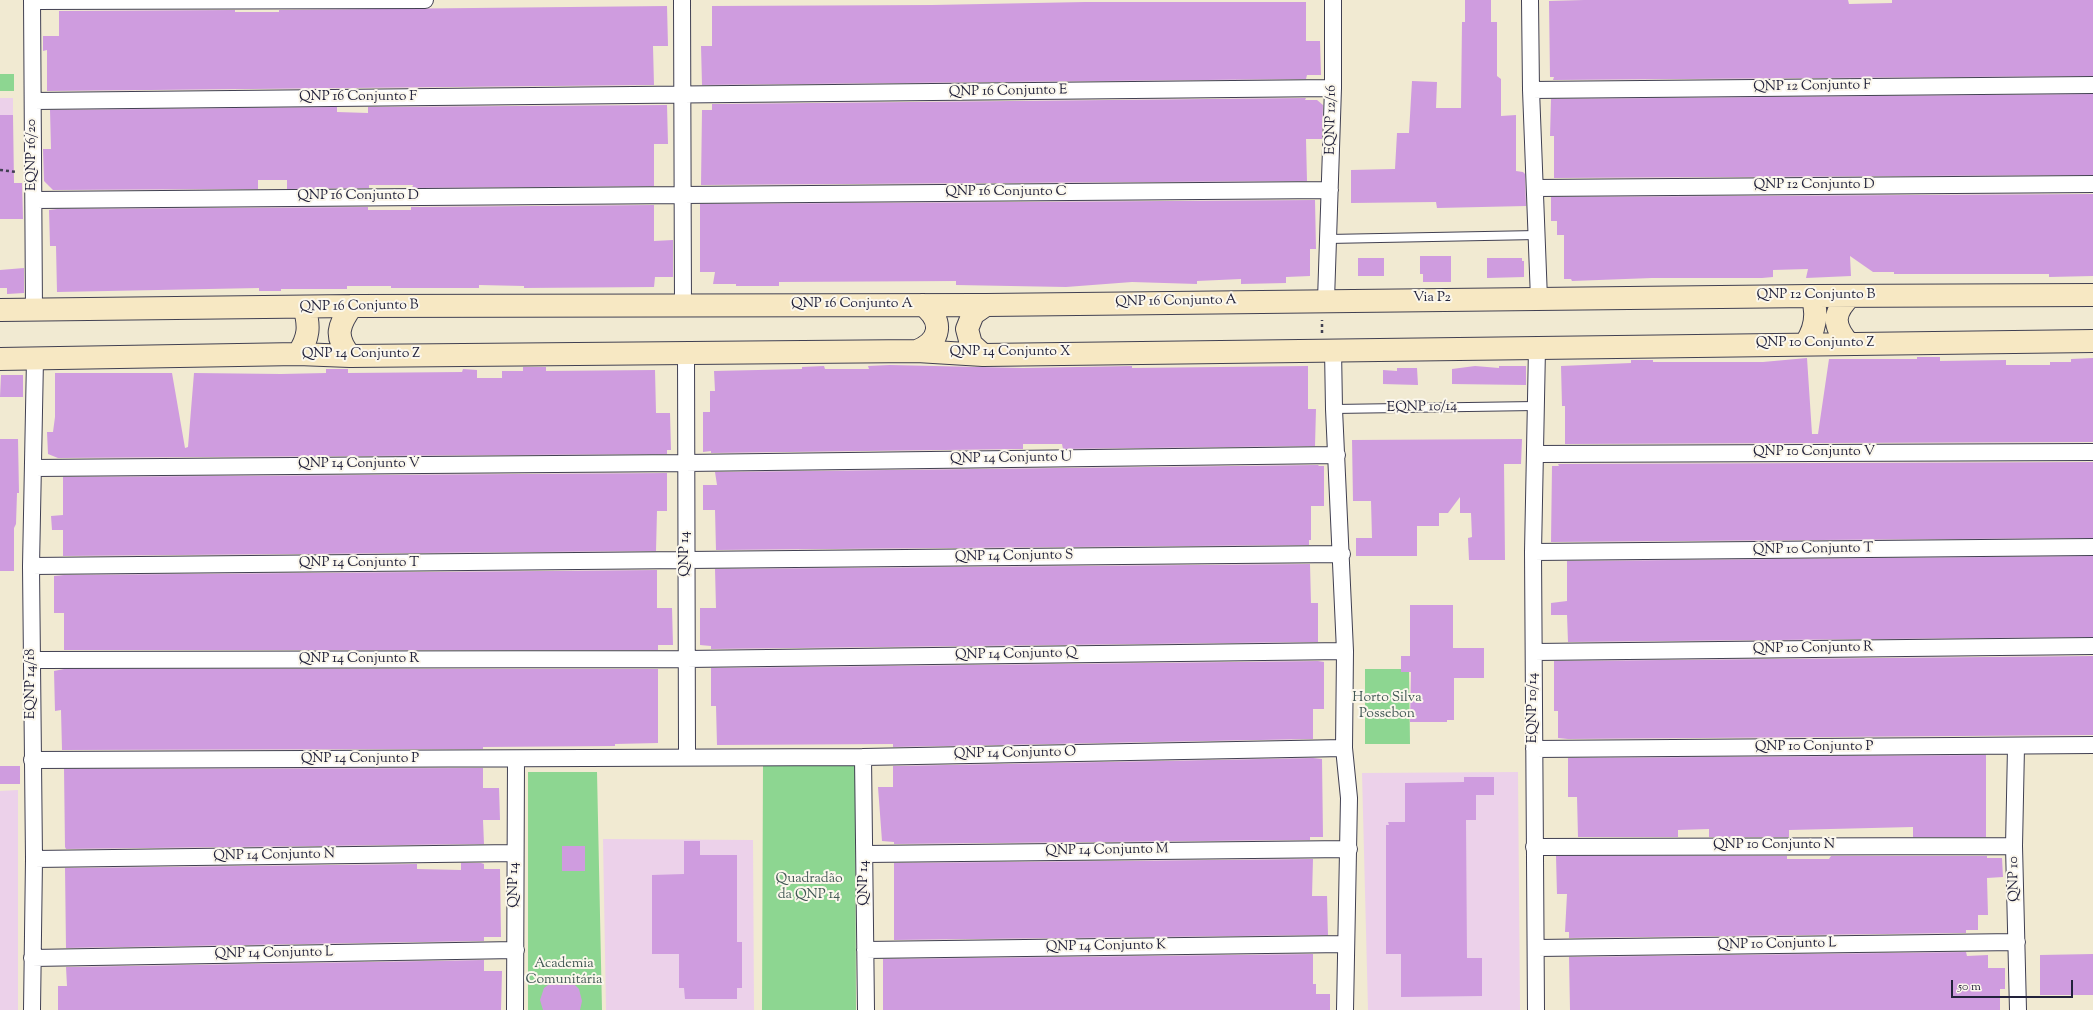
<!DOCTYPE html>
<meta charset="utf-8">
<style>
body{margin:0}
#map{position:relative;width:2093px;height:1010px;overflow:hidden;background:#f1ead2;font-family:"Sorts Mill Goudy",serif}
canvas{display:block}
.scale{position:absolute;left:1951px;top:980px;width:122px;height:18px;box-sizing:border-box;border:2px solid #22223b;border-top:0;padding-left:5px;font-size:12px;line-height:14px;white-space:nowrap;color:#22223b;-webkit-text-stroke:3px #fbf7ec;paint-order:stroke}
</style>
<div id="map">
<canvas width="2093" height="1010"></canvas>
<div class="scale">50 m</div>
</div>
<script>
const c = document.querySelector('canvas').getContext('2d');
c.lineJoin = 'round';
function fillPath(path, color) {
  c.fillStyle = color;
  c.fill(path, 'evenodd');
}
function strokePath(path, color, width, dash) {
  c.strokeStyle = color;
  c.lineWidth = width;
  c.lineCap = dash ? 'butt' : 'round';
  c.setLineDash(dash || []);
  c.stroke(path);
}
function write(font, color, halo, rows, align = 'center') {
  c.font = font + ' "Sorts Mill Goudy",serif';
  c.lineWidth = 4;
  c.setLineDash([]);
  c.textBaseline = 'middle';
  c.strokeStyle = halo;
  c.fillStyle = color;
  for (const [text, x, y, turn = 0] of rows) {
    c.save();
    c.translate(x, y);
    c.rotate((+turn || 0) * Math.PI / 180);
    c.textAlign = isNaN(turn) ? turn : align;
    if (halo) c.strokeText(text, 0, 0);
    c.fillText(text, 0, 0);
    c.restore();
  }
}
fillPath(new Path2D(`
 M0 98H13V165H0Z
 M1518 772 1520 1010H1368L1362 773Z
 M18 790V1010H0V791Z
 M603 839 753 840 754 1010H606Z`), '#ecd1ea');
fillPath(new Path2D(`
 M0 74H14V91H0Z
 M1365 669H1409L1410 744H1365Z
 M763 765 855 766 856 1010H762Z
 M528 772H597L602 1010H528Z`), '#8dd691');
fillPath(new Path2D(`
 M1465 0H1491V22H1497V76L1501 79V116L1516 115V171L1523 172 1525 174 1526 206 1437 208 1436 202 1351 203V170L1395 169 1397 133H1409L1412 81 1437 82 1436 108H1461L1462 22H1465Z
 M1584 0H1848L1849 4 1892 3V0H2093V76L1553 80 1554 77H1550L1549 1Z
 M1085 2H1306V41H1320L1321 75H1307L1306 79 702 85 701 46H712V6L932 5Z
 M667 6 668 46H653L654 85 50 91H47V50L43 51V36H59V11L235 10V12H279V10Z
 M2093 94V175L1554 178V136H1550L1551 99Z
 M1306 98 1305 100H1317L1323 105 1322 139H1306L1307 181 701 185 702 110H712V104Z
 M667 105 668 144H654V186L412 188 413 185H369V188L287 189V180H258V189L53 190 44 181 43 149H51L50 110 337 107V112L368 113V107Z
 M0 115H13L14 183H22L23 219H0Z
 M2093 194V276L2049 277V274H1894V272H1873L1850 256 1851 276 1806 278 1808 269 1773 270V277L1762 278H1652L1572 281 1571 279H1564V235H1557V221H1551V197Z
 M1315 200 1316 249H1310V276L1286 277V283L1241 284V279L1197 281V284L1132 282 1066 287 956 285V281L779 282V286H736V284H713L715 272H700V204Z
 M654 205V241L673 240V277H655L654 287 524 288V286L479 285V288H391V286H347V289H281V291H259V288L57 292 56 246H50L49 210 57 209 368 207V210H411V207Z
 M1420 256H1451V282H1423V274H1420Z
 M1358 258H1384V276H1358Z
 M1487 258H1522V261H1524V277L1487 278Z
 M24 268V293L7 294V288H0V270Z
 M1917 357H1940V361L2006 360V365H2050V362H2071V359L2093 358V442L1565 444V406H1562L1561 366 1631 363V360H1653V362H1763L1807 358 1812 434H1818L1829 359H1917Z
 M890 365 1023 368 1132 366V368L1308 366V409H1316L1315 446 1063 449 1062 444H1023V449L711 453V451L703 452V412H710V391H715L714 371 802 369V367L824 366 825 369H869L868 366Z
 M1475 366 1499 368V366H1526V385L1452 384V369Z
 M523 367H546V371L655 370 656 413H670L671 450H667V454L58 458 48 454 47 432H53L55 417V373H172L185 448 188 447 194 373 281 374 326 373V369H348V373L462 372 463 369 477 370V378H502V371H523Z
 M1397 368H1417L1418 385 1383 384V370L1397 371Z
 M1 375H23V397H0Z
 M0 439H18L19 493H17L16 524 14 528V571H0Z
 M1522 439 1521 464H1504L1505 560H1469L1468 538 1472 537 1471 513H1460V497L1448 513H1439V526H1417V556H1356V538H1372L1371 501H1353L1352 440Z
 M2093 462V538L1551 542 1552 466H1559L1558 464Z
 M1318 465 1319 466H1324V506H1311V540H1309V545L716 550 715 510H703V485H717L715 472Z
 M667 473V511H657L656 551 63 556V530H52L51 516 63 515V477Z
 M2093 556V637L1568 642 1567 615H1551V603L1567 601V561Z
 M1310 564 1311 603H1318V642L711 649V646L700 645V608H716L715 569Z
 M657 570V608H672L673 645H658V650H64V613H54V576L64 575Z
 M1410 605H1453V648H1484V678H1454V720H1447V722H1410L1411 672H1401V656H1410Z
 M2093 656V735L1568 739 1558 738V711H1554V661Z
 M1318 661 1324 662V709H1313V739L893 747V744L717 745 716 706H711V668Z
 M64 669H658V743L615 744V746L483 747V749L62 750 61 710 55 711 54 671Z
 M1986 755V837H1913V827L1789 830V837H1709V829L1678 830V837H1578L1577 797H1568V758Z
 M1313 758 1322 759 1323 837H1310V840L894 844V842L882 841 878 787H893V766Z
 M0 766H20V784H0Z
 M483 768V788H499L500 820H483L484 844 66 849 65 847 64 769Z
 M1464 777H1494V795H1476V820H1466L1467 958H1482V996L1401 997V954H1386V825H1389L1388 822H1405V783L1464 782Z
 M684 841H700V855H737V942H742V988H737V999H685L684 988H679V954H652V875L684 874Z
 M562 846H585V871H562Z
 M1556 856H1787V859H1829L1831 856H1987V858H2002L2003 877 1987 878 1988 915H1978V930H1966V933L1569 938V932H1565L1567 894H1557Z
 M1313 859 1312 896H1327L1328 935 894 940V863Z
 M461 863H481L484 864V869H500L501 937H484V941L66 948 65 868 417 864V869L461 870Z
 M1966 952 1967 956 1988 955V968H2005V989H2000V1010H1570L1569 957Z
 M1313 954V984H1316V994H1330V1010H883V959Z
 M2093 954V995H2040V955Z
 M484 960V971H502L501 1010H58V986H67L66 967Z
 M563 979 573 983 579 989 582 1001 580 1010H543L540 1000 544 988 552 982Z`), '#cf9cdf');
const lane = new Path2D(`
 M1328 239 1537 235
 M1334 409 1535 406`);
const street = new Path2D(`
 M32 0 34 310
 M682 0 683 305
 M1530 0 1531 90 1539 299
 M32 1 425 0
 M1531 90 2093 85
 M33 101 1333 88
 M1535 188 2093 184
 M34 200 1330 190
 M1326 300 1333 88V0
 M1333 349 1334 409 1345 651 1344 748 1349 798 1345 1010
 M686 352 687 756
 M1535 454 2093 452
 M33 468 685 463 1337 455
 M1533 552 2093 547
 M31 566 1342 554
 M1534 652 2093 646
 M32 660 686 659 1345 651
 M2016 747 2014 846 2018 1010
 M1534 749 2093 745
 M863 757 866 1010
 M32 760 863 757 1344 748
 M1534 847 2014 846
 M865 854 1349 849
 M34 859 515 853
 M1537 948 2017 942
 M865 950 1346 944
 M32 958 516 950
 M32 1010 34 859 31 566 35 359
 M515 1010 516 759
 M1536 1010 1533 552 1537 348`);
const secondary = new Path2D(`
 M0 310 352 306 986 305 1812 296 2093 295
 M1806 343C1816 328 1818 313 1812 296
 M1849 344C1832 325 1833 313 1850 296
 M917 351C941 341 944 321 923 305
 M298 354C309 338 310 326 304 307
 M983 355 971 344 967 329 973 314 986 305
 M350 356C334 337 338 325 352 306
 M0 359 298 354 350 356 917 351 983 355 2093 341`);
strokePath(lane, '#414052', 10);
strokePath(street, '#414052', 18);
strokePath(secondary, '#414052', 24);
strokePath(new Path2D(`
 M0 170 17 172
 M1322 333V320`), '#414052', 2.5, [3, 3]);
strokePath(lane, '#fff', 8);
strokePath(street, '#fff', 16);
strokePath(secondary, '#f7e8c3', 22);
write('14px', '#22223b', '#fbf7ec', [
 ["QNP 12 Conjunto F",1812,87,-1],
 ["QNP 16 Conjunto E",1008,92,-1],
 ["QNP 16 Conjunto F",358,98],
 ["EQNP 12/16",1332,120,-89],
 ["EQNP 16/20",33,155,-90],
 ["QNP 12 Conjunto D",1814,186],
 ["QNP 16 Conjunto C",1006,193],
 ["QNP 16 Conjunto D",358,197],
 ["QNP 12 Conjunto B",1816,296],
 ["Via P2",1432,299],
 ["QNP 16 Conjunto A",1176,302,-1],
 ["QNP 16 Conjunto A",852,305],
 ["QNP 16 Conjunto B",359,307,-1],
 ["QNP 10 Conjunto Z",1815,344],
 ["QNP 14 Conjunto X",1010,353],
 ["QNP 14 Conjunto Z",361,355],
 ["EQNP 10/14",1422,408,-1],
 ["QNP 10 Conjunto V",1814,453],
 ["QNP 14 Conjunto U",1011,459,-1],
 ["QNP 14 Conjunto V",359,465],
 ["QNP 10 Conjunto T",1813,550,-1],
 ["QNP 14",686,554,-90],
 ["QNP 14 Conjunto S",1014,557,-1],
 ["QNP 14 Conjunto T",359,564],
 ["QNP 10 Conjunto R",1813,649,-1],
 ["QNP 14 Conjunto Q",1016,655,-1],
 ["QNP 14 Conjunto R",359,660],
 ["EQNP 14/18",32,684,-90],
 ["EQNP 10/14",1534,708,-90],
 ["QNP 10 Conjunto P",1814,748],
 ["QNP 14 Conjunto O",1015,754,-1],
 ["QNP 14 Conjunto P",360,760],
 ["QNP 10 Conjunto N",1774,846],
 ["QNP 14 Conjunto M",1107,851,-1],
 ["QNP 14 Conjunto N",274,856,-1],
 ["QNP 10",2015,879,-91],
 ["QNP 14",865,883,-90],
 ["QNP 14",515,885,-90],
 ["QNP 10 Conjunto L",1777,945,-1],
 ["QNP 14 Conjunto K",1106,947,-1],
 ["QNP 14 Conjunto L",274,954,-1]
]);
write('14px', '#425855', '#fbf7ec', [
 ["Horto Silva",1387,699],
 ["Possebon",1387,715],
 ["Quadradão",809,880],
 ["da QNP 14",809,896],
 ["Academia",564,965],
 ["Comunitária",564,981]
]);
</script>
